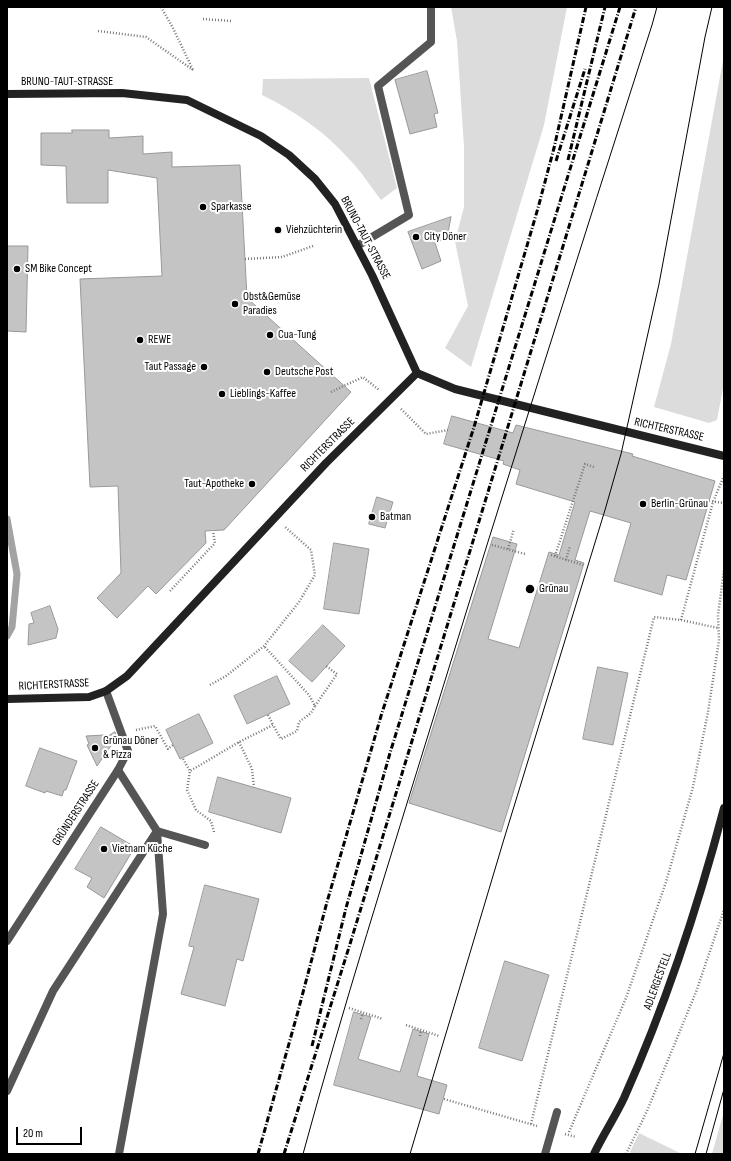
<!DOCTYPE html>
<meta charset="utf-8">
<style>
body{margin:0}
#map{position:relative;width:731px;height:1161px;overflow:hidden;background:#fff;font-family:"Sofia Sans Condensed",sans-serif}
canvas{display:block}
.frame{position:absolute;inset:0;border:8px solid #000;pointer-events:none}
.scale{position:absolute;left:16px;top:1127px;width:66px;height:18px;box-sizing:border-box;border:2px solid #000;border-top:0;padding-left:5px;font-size:12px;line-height:14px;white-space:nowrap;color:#000;-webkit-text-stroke:3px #fff;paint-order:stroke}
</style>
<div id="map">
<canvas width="731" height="1161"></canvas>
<div class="frame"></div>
<div class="scale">20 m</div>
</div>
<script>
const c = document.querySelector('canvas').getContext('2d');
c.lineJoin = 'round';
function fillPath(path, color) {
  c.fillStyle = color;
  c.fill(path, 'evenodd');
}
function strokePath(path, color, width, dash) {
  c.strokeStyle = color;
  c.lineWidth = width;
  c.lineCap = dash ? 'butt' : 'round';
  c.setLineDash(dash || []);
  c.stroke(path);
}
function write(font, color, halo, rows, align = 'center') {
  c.font = font + ' "Sofia Sans Condensed",sans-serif';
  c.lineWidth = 4;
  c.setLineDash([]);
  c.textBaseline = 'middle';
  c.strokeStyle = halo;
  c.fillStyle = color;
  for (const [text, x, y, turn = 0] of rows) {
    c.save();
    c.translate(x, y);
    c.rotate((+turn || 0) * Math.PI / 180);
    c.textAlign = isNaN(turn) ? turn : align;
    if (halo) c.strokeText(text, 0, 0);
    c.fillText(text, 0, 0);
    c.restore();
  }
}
fillPath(new Path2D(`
 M451 7H567L544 125 471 367 445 348 468 306 455 241 464 207V147L457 41Z
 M724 55V383L717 420 709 423 654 407 671 344Z
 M369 78 397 188 381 200C371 187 361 171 349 159 325 132 295 111 262 95L263 79Z
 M724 1111V1154H712Z
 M639 1133 682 1154H632L630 1152Z`), '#dcdcdc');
strokePath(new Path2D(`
 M7 519 17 574 12 627 7 636`), '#a3a3a3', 7);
const building = new Path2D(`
 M427 71 438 113 434 114 437 127 410 134 395 80Z
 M72 130H109V138L143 136V154L172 152V167L240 165 247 298 351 392 224 530 205 531 206 543 156 594 148 586 117 618 97 598 121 573 118 486 90 487 80 279 162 276 157 178 108 170V203H67L66 166 41 165V133H72Z
 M451 217 447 238 435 243 441 261 422 269 408 232Z
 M7 246H28L26 332 7 331Z
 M452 416 513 433 516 425 633 454 632 456 715 481 686 580 667 575 662 595 614 581 631 523 590 511 575 560 584 563 501 832 409 803 493 537 517 544 488 639 519 648 549 552 559 555 575 502 516 484 520 470 503 464 504 461 444 444Z
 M377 497 393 502 385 528 369 524Z
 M334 543 369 549 359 614 324 609Z
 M50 606 58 629 56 638 28 645 29 624 34 623 31 613Z
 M323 625 345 646 312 682 289 661Z
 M598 667 628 673 613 745 583 739Z
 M277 676 290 704 247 724 234 696Z
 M199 714 213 743 180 759 166 730Z
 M115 732 117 737 97 766 87 745 89 744 86 736 105 735 106 737Z
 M40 748 77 761 66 790H64L62 796 46 791 45 793 26 786Z
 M218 777 291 798 281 833 209 812Z
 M101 827 135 847 104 898 87 887 92 878 75 869Z
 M205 885 259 899 243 961 237 959 225 1006 181 994 194 947 189 946Z
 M505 961 549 975 522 1061 479 1048Z
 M354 1012 371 1017 358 1059 400 1072 413 1029 429 1034 417 1076 447 1085 439 1114 334 1085Z`);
fillPath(building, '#c4c4c4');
strokePath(building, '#999', 1);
strokePath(new Path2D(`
 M161 7 173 28 193 70
 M203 19 231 21
 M98 31 146 37 193 70
 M245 259 282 257 313 246
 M331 392 363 377 379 390
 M401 409 426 434 448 430
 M709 501 724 503
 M492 545 525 554
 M508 549 514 529
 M551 555 583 565
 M555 556 585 464 594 467
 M566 560 570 546
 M170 591 215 543 213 531
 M681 620 713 502 724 476V471
 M210 685 226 676 264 646 299 602 315 575 311 550 285 527
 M315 706 337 674 326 666
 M268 715 273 725
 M136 730 155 726 168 749 173 745
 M239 742 252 769 254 787
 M183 759 190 771
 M214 832 211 821 196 810 187 790 190 771 239 742 273 725 281 739 297 731 299 722 311 713 315 706 309 695 264 646
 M349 1008 383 1019
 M361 1019 363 1013
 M406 1025 439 1036
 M420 1036 421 1030
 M444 1099 537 1126
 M531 1124 654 617 681 620 718 628
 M569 1132 626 998 666 882 693 787 708 712 719 640 718 615 724 570
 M565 1134 576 1137
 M626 1154 647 1111 696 992 724 910`), '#777', 2.5, [1, 2]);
strokePath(new Path2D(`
 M357 246 409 215 378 86 431 42V7
 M118 770 157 831 163 914 119 1154
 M7 1091 53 991 157 831 205 845
 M545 1154 557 1112`), '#555', 8);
strokePath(new Path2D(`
 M7 941 118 770 128 751 106 691`), '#555', 8);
strokePath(new Path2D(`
 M7 94 122 93 187 100 261 136 289 155 315 179 335 204 372 275 417 373
 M417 373 455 389 475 394 724 456
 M7 699 89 697 106 691 127 676 326 463 417 373
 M594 1154C603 1135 615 1117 624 1098 666 1004 698 907 724 808`), '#222', 8);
strokePath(new Path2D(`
 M303 1154C343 1007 389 862 434 716 505 485 578 255 652 25L657 7
 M410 1154 504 839 605 510 621 454 659 284 705 37 712 7
 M695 1154 724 1053
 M706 1154 724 1089`), '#000', 1);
strokePath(new Path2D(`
 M568 160 605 7
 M556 161 585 69
 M312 1046 346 908 390 753 620 7
 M258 1154 297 1015 327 902 381 716 474 427 538 208 554 148 586 7
 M284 1154 350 944 636 7`), '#000', 3, [6, 2, 1, 2]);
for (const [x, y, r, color] of [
 [203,207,4,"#000"],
 [278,230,4,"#000"],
 [416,237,4,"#000"],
 [17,269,4,"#000"],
 [235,304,4,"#000"],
 [270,335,4,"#000"],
 [140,340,4,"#000"],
 [204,367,4,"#000"],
 [267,372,4,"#000"],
 [222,394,4,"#000"],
 [252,484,4,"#000"],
 [643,504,4,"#000"],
 [372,517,4,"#000"],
 [530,589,5,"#000"],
 [95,748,4,"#000"],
 [104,849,4,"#000"]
]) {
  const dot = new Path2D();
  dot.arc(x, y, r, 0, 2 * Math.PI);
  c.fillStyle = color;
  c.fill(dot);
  strokePath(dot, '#fff', 1.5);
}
write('12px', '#000', '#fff', [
 ["BRUNO-TAUT-STRASSE",67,82],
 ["BRUNO-TAUT-STRASSE",365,238,62],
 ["RICHTERSTRASSE",669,430,13],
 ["RICHTERSTRASSE",328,445,-45],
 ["RICHTERSTRASSE",54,685,-3],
 ["GRÜNDERSTRASSE",76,813,-57],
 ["ADLERGESTELL",658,981,-70]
]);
write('12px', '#000', '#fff', [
 ["Sparkasse",211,207],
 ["Viehzüchterin",286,230],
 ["City Döner",424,237],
 ["SM Bike Concept",25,269],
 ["Obst&Gemüse",243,297],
 ["Paradies",243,311],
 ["Cua-Tung",278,335],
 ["REWE",148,340],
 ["Taut Passage",196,367,"right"],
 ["Deutsche Post",275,372],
 ["Lieblings-Kaffee",230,394],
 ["Taut-Apotheke",244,484,"right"],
 ["Berlin-Grünau",651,504],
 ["Batman",380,517],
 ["Grünau",539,589],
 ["Grünau Döner",103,741],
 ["& Pizza",103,755],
 ["Vietnam Küche",112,849]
], 'left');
</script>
